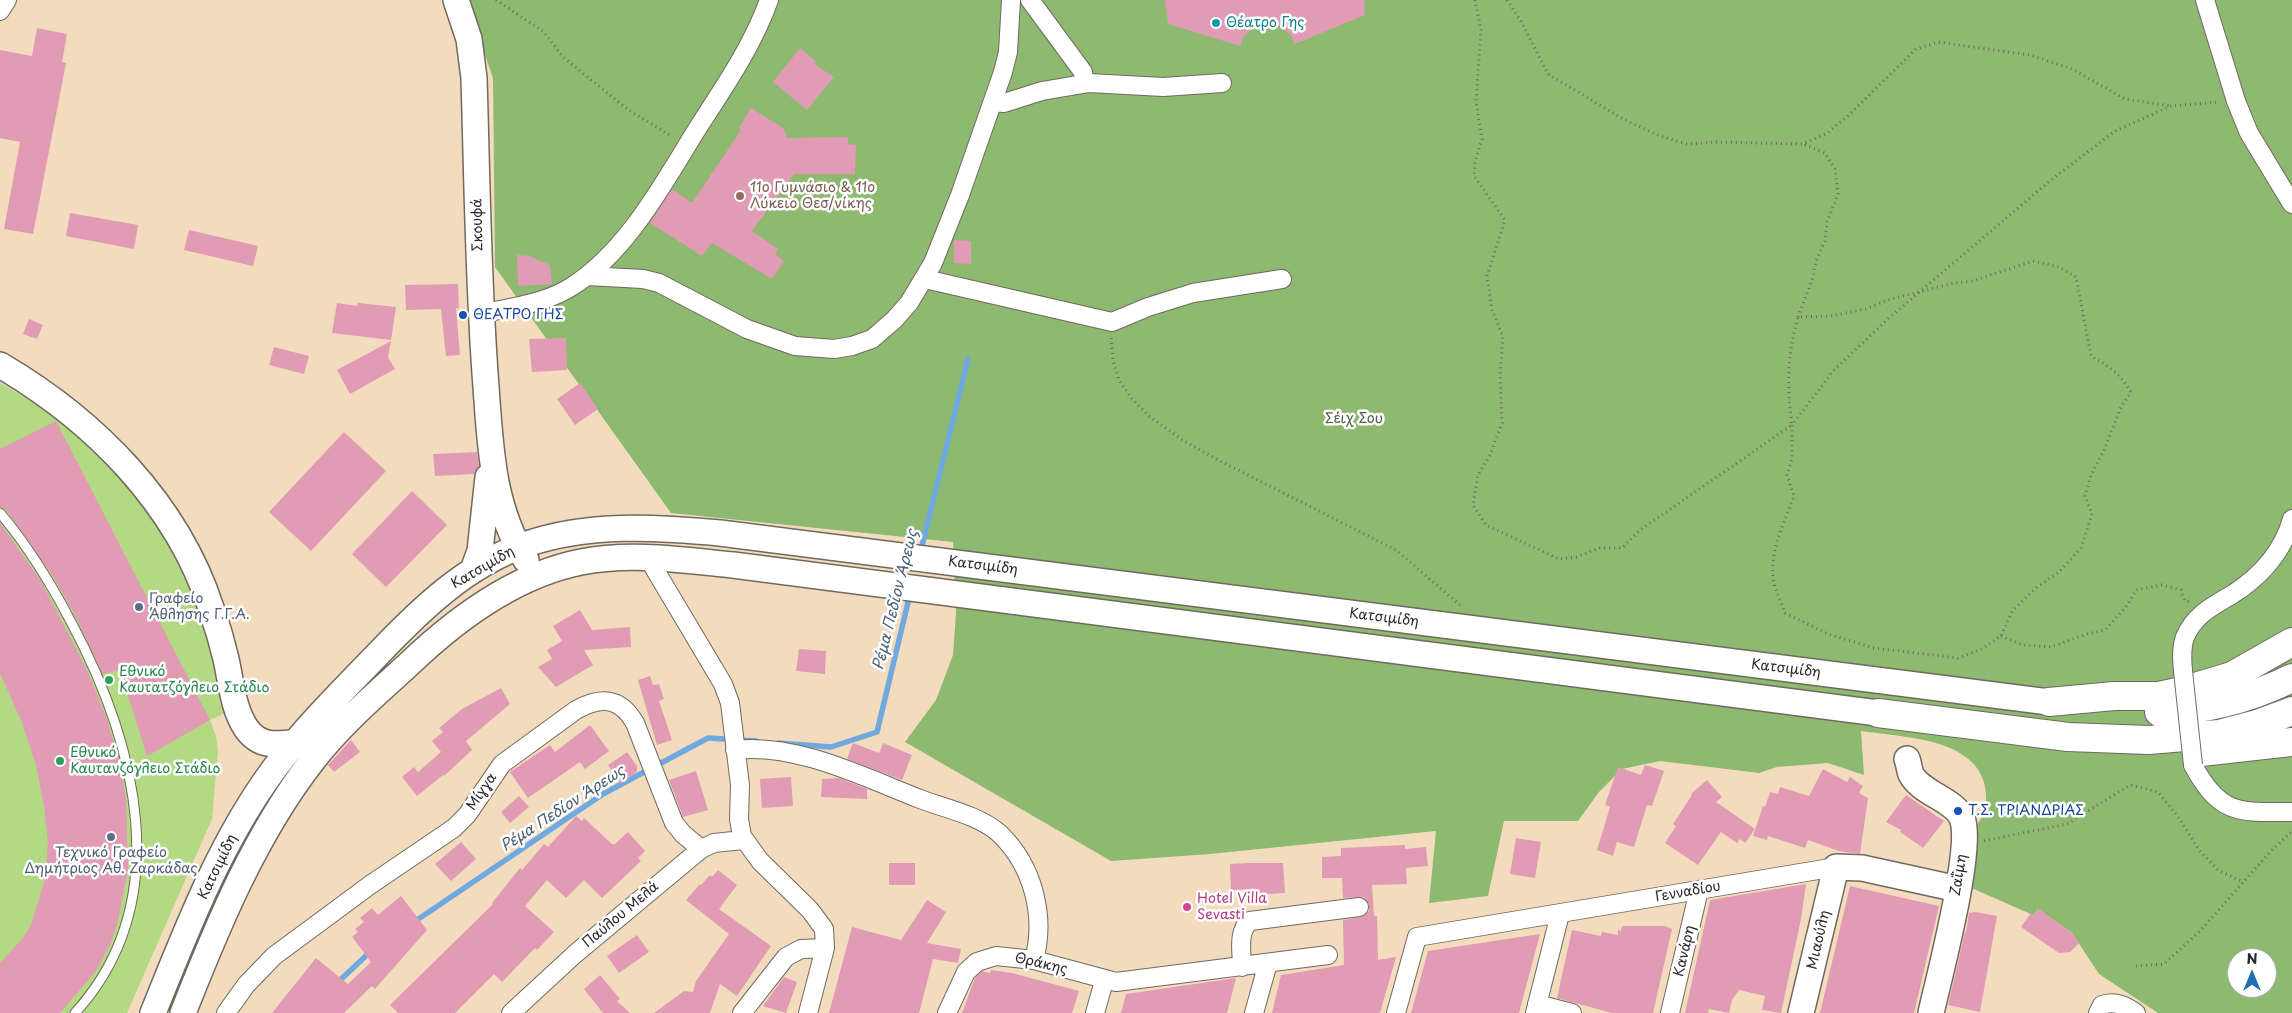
<!DOCTYPE html>
<meta charset="utf-8">
<style>
body{margin:0}
#map{position:relative;width:2292px;height:1013px;overflow:hidden;background:#f3dcbe;font-family:"Playpen Sans",sans-serif}
canvas{display:block}
.north{position:absolute;left:2227px;top:948px;width:50px;height:50px;box-sizing:border-box;background:#fff;border:1px solid #aaa;border-radius:50%;rotate:0deg;font-size:14px;font-weight:700;line-height:20px;text-align:center;color:#2b2b2b}
.north::after{content:'';display:block;margin:auto;width:18px;height:22px;background:#1f6fb2;clip-path:polygon(50% 0,100% 100%,50% 72%,0 100%)}
</style>
<div id="map">
<canvas width="2292" height="1013"></canvas>
<div class="north">N</div>
</div>
<script>
const c = document.querySelector('canvas').getContext('2d');
c.lineJoin = 'round';
function fillPath(path, color) {
  c.fillStyle = color;
  c.fill(path, 'evenodd');
}
function strokePath(path, color, width, dash) {
  c.strokeStyle = color;
  c.lineWidth = width;
  c.lineCap = dash ? 'butt' : 'round';
  c.setLineDash(dash || []);
  c.stroke(path);
}
function write(font, color, halo, rows, align = 'center') {
  c.font = font + ' "Playpen Sans",sans-serif';
  c.lineWidth = 5;
  c.setLineDash([]);
  c.textBaseline = 'middle';
  c.strokeStyle = halo;
  c.fillStyle = color;
  for (const [text, x, y, turn = 0] of rows) {
    c.save();
    c.translate(x, y);
    c.rotate((+turn || 0) * Math.PI / 180);
    c.textAlign = isNaN(turn) ? turn : align;
    if (halo) c.strokeText(text, 0, 0);
    c.fillText(text, 0, 0);
    c.restore();
  }
}
fillPath(new Path2D(`
 M0 383C32 401 63 420 90 445 130 482 164 533 186 582 204 623 215 668 228 712L210 720 216 736 218 750 212 819 127 1013H0Z`), '#b3d982');
fillPath(new Path2D(`
 M466 0H2292V1013H2158L2099 974 2072 933 2038 909 2033 915 1967 886C1969 871 1970 842 1975 829 1979 820 1985 816 1986 805 1992 738 1908 738 1861 731L1864 775 1828 763 1777 767 1759 773 1660 761 1622 769 1599 792 1578 821H1504L1488 896 1429 903 1436 831 1210 854 1111 861 905 742 936 700 953 655 956 613 953 542 671 513 495 267 493 78ZM2237 958H2267V988H2237Z`), '#8eb970');
strokePath(new Path2D(`
 M920 554 968 359
 M778 743 831 747 877 732 910 594
 M414 922 603 794 708 738 756 741
 M336 984 371 951`), '#6fa9df', 5.5);
fillPath(new Path2D(`
 M1165 0H1364L1365 15 1295 44 1291 35 1276 23 1256 25 1243 37 1240 46 1168 24Z
 M37 28 67 34 62 62 66 63 33 234 4 229 20 142 0 138V50L32 56Z
 M800 48 816 61 814 64 834 77 807 110 773 82Z
 M751 108 783 128 787 136 786 138 848 137V144L856 145 855 174H794L752 231 778 249 775 254 784 261 772 279 712 243 702 256 650 223 672 189 692 203 741 130 739 128Z
 M70 213 138 225 134 249 66 236Z
 M189 230 258 246 253 266 184 250Z
 M954 240 971 241V264L954 263Z
 M517 255 529 256 550 265 552 284 518 286Z
 M458 284 459 308H456L460 355 446 356 441 309 406 310 405 285Z
 M337 303 357 306 358 303 396 307 391 340 332 333Z
 M29 319 43 325 37 339 23 334Z
 M566 338 567 370 532 372 529 339Z
 M391 341 388 357 395 369 350 394 337 370Z
 M274 347 309 356 304 374 269 365Z
 M580 383 598 409 575 425 557 399Z
 M56 421 210 720 147 756 120 670 103 674 104 677 76 617 52 575 15 522 5 509 0 507V449Z
 M344 432 386 471 311 551 269 512Z
 M477 452 479 466 474 474 435 476 433 454Z
 M412 491 447 525 386 587 352 554Z
 M0 523 41 581 87 670 107 719 121 767 126 799 128 871 117 925 110 945 96 971 60 1013H0V963L23 938 31 925 45 879 48 842 44 806 36 765 22 723 0 673Z
 M580 610 592 630 630 627 631 647 584 650 593 665 556 687 538 667 552 659 547 650 562 641 553 626Z
 M799 649 826 651 825 674 796 671Z
 M650 676 653 685 659 684 664 699 659 701 672 740 657 745 638 680Z
 M501 688 510 704 466 741 472 750 444 776 443 775 417 796 402 777 414 767 418 772 441 752 432 741 443 732 439 728 462 709Z
 M590 725 609 751 585 769 580 762 528 798 510 772 550 745 555 752Z
 M351 740 360 752 334 772 328 765Z
 M853 743 879 753 883 743 912 755 902 780 847 759Z
 M627 752 637 766V772L621 784 608 765Z
 M1645 765 1664 771 1652 806 1647 805 1634 847 1617 842 1613 856 1597 850 1610 807 1605 805 1618 767 1641 775Z
 M1823 769 1847 782 1850 777 1863 786 1859 793 1868 798 1860 854 1839 851 1808 840 1805 848 1768 836 1767 840 1753 836 1763 806 1765 807 1770 792 1778 794 1780 787 1809 796Z
 M696 771 708 810 683 817 669 780Z
 M791 777 793 806 762 808 760 779Z
 M839 778 867 789V799L821 797 822 779Z
 M1707 780 1722 797 1716 802 1755 829 1745 843 1740 839 1737 843 1721 832 1698 865 1665 843 1676 826 1673 824 1692 795 1691 794Z
 M1906 795 1944 821 1923 848 1900 832 1901 830 1886 822Z
 M519 796 529 807 510 823 501 812Z
 M576 816 582 821 584 818 612 844H615L628 832 645 851 638 858 641 861 602 898 584 880 566 898 547 880 525 906 554 932 537 950 535 948 502 982 494 974 455 1013H398L390 1005 493 904 492 903 520 868 522 870 544 844 548 847Z
 M1516 838 1541 842 1535 878 1510 874Z
 M461 842 476 859 451 881 435 864Z
 M1405 845V849L1426 847 1428 866 1406 868 1407 884 1372 885 1374 916H1377L1378 960 1396 957 1380 1013H1272L1281 975 1344 965 1343 920 1361 917 1369 911V905L1364 897 1343 898 1342 878H1322V857L1341 856V848Z
 M889 863H915V885H889Z
 M1248 863H1283L1285 893 1253 895V889L1231 890 1230 864Z
 M718 870 737 885 719 909 771 946 737 996 720 984 710 1013H654L684 991 693 992 696 981 729 934 686 900 700 884 701 885 710 875 712 877Z
 M1806 884 1801 919 1781 1013 1762 1010 1765 996 1739 990 1732 1000 1729 1013 1709 1009 1708 1013H1685L1710 900Z
 M1850 886 1939 906 1914 1013H1820Z
 M401 896 427 930 375 989 372 986 344 1013H272L316 958 348 984 371 962 352 937 358 932 355 929 364 922 360 918 372 908 378 915Z
 M927 900 946 912 927 943 961 949 958 963 933 959 919 1013H829L852 927 901 940Z
 M2038 909 2072 933 2079 943 2070 952 2059 953 2021 927 2031 913 2033 915Z
 M1975 912 1997 916 1980 1012 1948 1005 1965 932H1966L1969 913Z
 M1622 926H1665L1672 929 1653 1013H1612L1557 998 1572 930 1601 936 1602 932 1618 935V930L1621 931Z
 M1540 934 1519 1013H1411L1428 951Z
 M637 935 649 952 619 973 607 956Z
 M991 970 1012 973 1079 991 1072 1013H962L975 978 982 971 990 973Z
 M600 975 620 999 617 1001 630 1013H603L584 989Z
 M784 977 797 982 786 1013 763 1006Z
 M1236 978 1227 1013H1121L1126 994Z`), '#e19bb4');
const lane = new Path2D(`
 M0 513C28 546 50 582 70 620 135 741 178 900 75 1013`);
const street = new Path2D(`
 M1030 0 1083 72 1084 81 1089 83
 M2205 0 2236 101 2249 133 2292 204
 M0 11 7 0
 M993 102 1004 103 1042 91 1089 83 1163 87 1222 83
 M587 276 643 279 659 283 747 329 795 346 834 349 852 346 872 339 894 320 909 303 933 263 960 195 1003 72 1008 52 1011 0
 M925 279 1112 322 1148 307 1193 293 1282 279
 M481 314C511 307 544 304 571 287 628 251 664 182 699 126 725 86 753 45 769 0
 M648 558 723 684 730 703 740 785 739 819 742 836 760 861 810 910 824 929 825 948 808 1013
 M2183 671C2182 660 2181 648 2185 637 2195 614 2213 606 2233 594 2261 576 2283 551 2292 519
 M735 750C794 742 866 778 920 799 946 809 979 815 1000 834 1033 866 1046 916 1034 960
 M2193 765C2220 816 2240 812 2292 812
 M1242 967C1242 953 1237 931 1250 921L1359 907
 M1537 1004 1572 1013
 M226 1013 246 985 274 956 370 885 454 828 467 815 502 764 576 710C601 696 620 697 635 723L674 823 683 834 701 849
 M511 1013 575 954 701 849 714 843 743 840
 M742 1013 786 957 801 949 825 948
 M947 1013 966 972 977 962 996 956 1034 960 1116 982 1328 955
 M1095 1013 1104 981
 M1254 1013 1268 963
 M1396 1013 1417 937 1836 867
 M1535 1013 1560 914
 M1670 1013 1699 890
 M2098 1013 2102 1005C2115 1000 2126 1006 2136 1013`);
const secondary = new Path2D(`
 M456 0 469 39 474 78C477 177 478 275 485 373 490 437 490 505 526 560
 M0 365C94 420 177 503 211 608 217 625 222 642 226 659 231 681 233 709 246 728 259 747 276 745 296 742
 M473 570 480 551 488 477
 M1907 759C1909 764 1909 769 1911 774 1920 793 1955 800 1962 818 1974 847 1939 977 1931 1013
 M153 1013C187 929 220 842 274 769 305 728 342 691 378 654 420 610 467 564 527 544 588 523 656 527 720 533L2049 702
 M183 1013C217 927 255 834 313 760 340 725 376 694 409 664 457 618 515 575 581 562 631 552 683 560 733 565L1878 713
 M1801 1013 1836 867 1862 868 1958 889`);
const highway = new Path2D(`
 M2049 702 2114 696H2159L2182 691 2232 676 2292 642
 M2159 712C2206 710 2250 699 2292 678
 M1878 713 2068 737 2149 740 2219 734 2257 724 2292 711
 M2201 752 2292 742`);
strokePath(lane, '#71695e', 11);
strokePath(street, '#71695e', 20);
strokePath(secondary, '#71695e', 28);
strokePath(highway, '#71695e', 30);
strokePath(new Path2D(`
 M496 0 544 32 563 57 627 109 671 136
 M1475 0 1481 30 1476 102 1482 139 1475 162 1474 176 1505 220 1487 276 1492 310 1503 337 1500 374 1502 423 1490 455 1478 475 1473 505 1486 525 1559 559 1577 557 1599 548H1622L1640 530 1792 425C1787 386 1787 356 1798 317L1830 316 1866 309 1888 300 1954 283 1972 281 2033 261 2059 267 2076 277 2091 356C2108 366 2121 374 2131 392L2121 407 2104 450 2091 475 2085 496 2092 514 2081 548 2058 573 2037 587 2013 610 2001 636 1982 649 1958 658 1874 648 1828 634 1785 613C1782 603 1776 593 1774 583 1768 554 1784 523 1794 496L1787 475 1792 459V425L1833 371 1890 317 2051 180 2115 131 2171 106 2218 102
 M1507 0 1522 23 1548 74 1623 119 1660 136 1687 144 1716 142 1802 144 1826 134 1849 115 1916 49 1938 42 2030 55 2072 69 2125 99 2171 106
 M1798 317 1812 280 1816 261 1825 241 1827 222 1838 194 1835 169 1825 153 1803 144
 M1111 338 1113 361 1119 380 1132 399 1149 416 1184 441 1220 461 1396 550 1460 605
 M2001 636 2023 645 2051 647 2087 634 2105 630 2126 607 2136 590 2162 585 2181 590 2185 601 2190 602
 M1984 841 2067 824 2130 785 2158 792 2179 818 2199 850 2218 870 2243 882
 M2136 966 2164 964 2200 931 2271 851 2292 831`), '#71695e', 3, [1, 4]);
strokePath(lane, '#fff', 9);
strokePath(street, '#fff', 18);
strokePath(secondary, '#fff', 25);
strokePath(highway, '#fff', 28);
const streetBridge = new Path2D(`
 M2183 671 2193 765`);
strokePath(streetBridge, '#71695e', 20, []);
strokePath(streetBridge, '#fff', 18);
for (const [x, y, r, color] of [
 [1216,23,5,"#0f9aa8"],
 [740,196,5,"#8d6e63"],
 [463,315,5,"#1a4fb4"],
 [139,607,5,"#5c6f8a"],
 [109,680,5,"#2e9e5b"],
 [60,761,5,"#2e9e5b"],
 [1958,811,5,"#1a4fb4"],
 [111,837,5,"#5c6f8a"],
 [1187,907,5,"#d1479c"]
]) {
  const dot = new Path2D();
  dot.arc(x, y, r, 0, 2 * Math.PI);
  c.fillStyle = color;
  c.fill(dot);
  strokePath(dot, '#fff', 2);
}
write('14px', '#0d838f', '#fff', [
 ["Θέατρο Γης",1226,23]
], 'left');
write('14px', '#785e54', '#fff', [
 ["11ο Γυμνάσιο & 11ο",750,188],
 ["Λύκειο Θεσ/νίκης",750,204]
], 'left');
write('14px', '#2b2b2b', '#fff', [
 ["Σκουφά",478,225,-91],
 ["Κατσιμίδη",983,566,7],
 ["Κατσιμίδη",483,568,-30],
 ["Κατσιμίδη",1384,618,7],
 ["Κατσιμίδη",1786,669,7],
 ["Μίγγα",482,792,-56],
 ["Κατσιμίδη",218,867,-64],
 ["Ζαΐμη",1959,875,-81],
 ["Γενναδίου",1688,892,-10],
 ["Παύλου Μελά",621,915,-40],
 ["Μιαούλη",1819,940,-77],
 ["Κανάρη",1685,951,-77],
 ["Θράκης",1041,964,13]
]);
write('14px', '#164399', '#fff', [
 ["ΘΕΑΤΡΟ ΓΗΣ",473,315],
 ["Τ.Σ. ΤΡΙΑΝΔΡΙΑΣ",1968,811]
], 'left');
write('14px', '#545f45', '#fff', [
 ["Σέιχ Σου",1354,419]
]);
write('14px', '#4e5e75', '#fff', [
 ["Γραφείο",149,599],
 ["Άθλησης Γ.Γ.Α.",149,615],
 ["Τεχνικό Γραφείο",111,853,"center"],
 ["Δημήτριος Αθ. Ζαρκάδας",111,869,"center"]
], 'left');
write('14px', '#27864d', '#fff', [
 ["Εθνικό",119,672],
 ["Καυτατζόγλειο Στάδιο",119,688],
 ["Εθνικό",70,753],
 ["Καυτανζόγλειο Στάδιο",70,769]
], 'left');
write('14px', '#b23c85', '#fff', [
 ["Hotel Villa",1197,899],
 ["Sevasti",1197,915]
], 'left');
write('italic 15px', '#465d73', '#fff', [
 ["Ρέμα Πεδίον Άρεως",896,600,-76],
 ["Ρέμα Πεδίον Άρεως",563,809,-33]
]);
</script>
